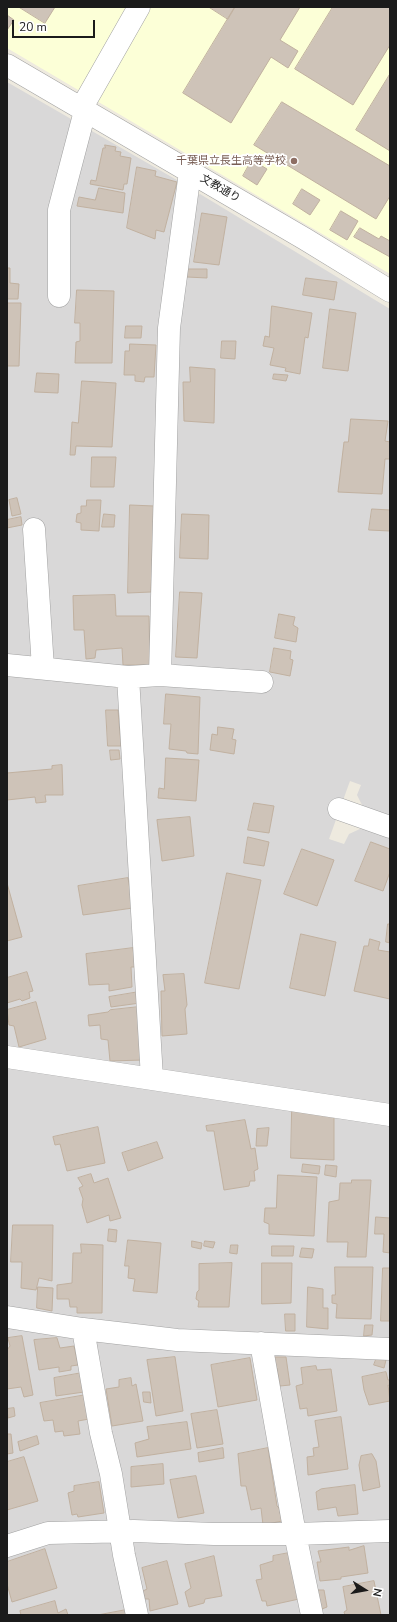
<!DOCTYPE html>
<meta charset="utf-8">
<style>
body{margin:0}
#map{position:relative;width:397px;height:1622px;overflow:hidden;background:#eeeadf;font-family:"Nunito Sans",sans-serif}
canvas{display:block}
.frame{position:absolute;inset:0;border:8px solid #1b1b1b;pointer-events:none}
.north{position:absolute;left:345px;top:1570px;width:40px;height:40px;-webkit-text-stroke:3px #fff;paint-order:stroke;rotate:101deg;font-size:11px;font-weight:700;line-height:16px;text-align:center;color:#1b1b1b}
.north::after{content:'';display:block;margin:auto;width:14px;height:18px;background:#1b1b1b;clip-path:polygon(50% 0,100% 100%,50% 72%,0 100%)}
.scale{position:absolute;left:12px;top:20px;width:83px;height:18px;box-sizing:border-box;border:2px solid #1b1b1b;border-top:0;padding-left:5px;font-size:12px;line-height:14px;white-space:nowrap;color:#1b1b1b;-webkit-text-stroke:3px #fff;paint-order:stroke}
</style>
<div id="map">
<canvas width="397" height="1622"></canvas>
<div class="frame"></div>
<div class="north">N</div>
<div class="scale">20 m</div>
</div>
<script>
const c = document.querySelector('canvas').getContext('2d');
c.lineJoin = 'round';
function fillPath(path, color) {
  c.fillStyle = color;
  c.fill(path, 'evenodd');
}
function strokePath(path, color, width, dash) {
  c.strokeStyle = color;
  c.lineWidth = width;
  c.lineCap = dash ? 'butt' : 'round';
  c.setLineDash(dash || []);
  c.stroke(path);
}
function write(font, color, halo, rows, align = 'center') {
  c.font = font + ' "Nunito Sans","Noto Sans JP",sans-serif';
  c.lineWidth = 3.5;
  c.setLineDash([]);
  c.textBaseline = 'middle';
  c.strokeStyle = halo;
  c.fillStyle = color;
  for (const [text, x, y, turn = 0] of rows) {
    c.save();
    c.translate(x, y);
    c.rotate((+turn || 0) * Math.PI / 180);
    c.textAlign = isNaN(turn) ? turn : align;
    if (halo) c.strokeText(text, 0, 0);
    c.fillText(text, 0, 0);
    c.restore();
  }
}
fillPath(new Path2D(`
 M7 82 182 183 153 667 113 670 59 663 50 654 34 651 27 659 7 658Z
 M200 194 390 309V816L363 807 357 795 361 785 350 781 329 839 344 844 349 834 362 828 390 838V1106L161 1071 137 697 143 681 169 668 177 325 194 199Z
 M7 672 113 684 123 695 144 1069 7 1049Z
 M7 1065 390 1123V1342L177 1333 7 1309Z
 M7 1325 79 1338 114 1525 7 1539Z
 M97 1337 257 1350 289 1528 125 1524 91 1343Z
 M268 1351 390 1357V1526L300 1528Z
 M114 1537 131 1615H7V1552L51 1539Z
 M133 1537 290 1540 306 1615H143L130 1554Z
 M390 1537V1615H318L302 1541Z`), '#d9d8d8');
fillPath(new Path2D(`
 M7 7H390V274L7 48Z`), '#fcffd7');
const building = new Path2D(`
 M19 7H55L45 23Z
 M209 7H235L228 19Z
 M235 7H300L280 40 298 51 288 68 271 57 231 123 183 93Z
 M333 7H390V45L353 105 295 69Z
 M7 15 14 20 7 30Z
 M390 74V151L356 130Z
 M282 102 390 166V196L376 219 254 145Z
 M105 145 116 147 115 151 121 152 120 156 131 158 127 184H124L123 190 90 184 91 180 96 181 103 148H105Z
 M252 160 267 169 257 185 243 176Z
 M137 167 156 171 155 176 177 182 164 232 156 230 155 239 127 228Z
 M99 188 125 193 123 213 77 206 79 197 95 200Z
 M302 189 320 200 310 215 293 204Z
 M341 211 358 221 347 240 330 230Z
 M202 213 227 217 219 265 194 262Z
 M360 228 379 239 381 236 390 241V257L354 237Z
 M7 268H10V283L19 284 18 299H7Z
 M187 269H207V278L187 277Z
 M306 278 337 282 334 300 303 295Z
 M77 290 114 291 112 363H75L76 342 80 341V323H75Z
 M7 303H21L19 366H7Z
 M272 306 312 313 308 338 305 337 300 374 285 371 286 368 270 365 274 348 263 346 265 336 269 337Z
 M330 309 356 313 348 371 323 368Z
 M126 326H142L141 338H125Z
 M222 341H236L235 359 221 358Z
 M130 344 156 345 154 377H145L144 382 135 381V375H124L125 351H129Z
 M190 367 215 369 214 423 184 421 183 382H190Z
 M37 373 59 374 58 393 35 392Z
 M274 374 288 375 286 381 273 379Z
 M82 381 116 383 112 447 76 446 75 455H70L72 422 78 423Z
 M351 419 388 421 385 441 390 442V459H385L382 494 338 492 344 442H348Z
 M92 457H116L114 487H91Z
 M17 498 21 514 12 516 9 500Z
 M87 500H101L99 531 81 530V523L76 522 77 514 81 513V506H86Z
 M130 505 154 506 151 592 128 593Z
 M372 509 390 510V531L369 530Z
 M104 514 115 515 114 527H102Z
 M182 514 209 515 208 559 180 558Z
 M21 517 22 525 7 528V520Z
 M180 592 202 593 197 658 176 657Z
 M115 595 116 616H149L150 665H123L122 648 96 650 95 658 86 659 84 630H74L73 596Z
 M279 614 295 617 293 625 298 628 296 642 275 638Z
 M274 648 291 651 290 659 293 660 290 676 270 672Z
 M166 694 200 697 198 754 187 753 186 751 169 749 171 724H164Z
 M106 710H118L121 746H108Z
 M218 727 234 729 232 739 236 740 234 754 210 750 212 734 217 735Z
 M110 750H119L120 759 111 760Z
 M166 758 199 760 196 801 158 798 159 788 164 789Z
 M62 765 63 795H45L46 802 36 803 35 797 7 800V773L52 769V766Z
 M254 803 274 806 269 833 248 830Z
 M190 817 194 856 162 861 157 820Z
 M248 837 269 842 264 866 244 863Z
 M371 842 390 849V872L383 891 355 881Z
 M302 849 334 860 317 906 284 894Z
 M227 873 261 880 239 989 205 983Z
 M128 878 133 908 83 915 78 886Z
 M7 883 22 937 7 941Z
 M388 924H390V943L386 942Z
 M301 934 336 942 325 996 290 988Z
 M370 939 380 942 378 950 390 952V999L354 991 364 946H368Z
 M133 948 135 967H131L132 987 109 991V984L89 985 86 954Z
 M27 972 33 991 29 992 30 998 22 1001 20 999 7 1003V978Z
 M184 974 187 1005 185 1009 187 1034 162 1036 161 991H165L163 975Z
 M139 992 140 1003 111 1007 109 997Z
 M36 1002 46 1039 19 1047 14 1026 9 1025 7 1010Z
 M139 1007 143 1060 110 1061 108 1040 101 1039 100 1025 89 1026 88 1015 108 1012 110 1010Z
 M292 1111 334 1117V1160L291 1158Z
 M245 1120 251 1149 255 1148 258 1169 254 1171 255 1181H250L249 1186 224 1190 214 1131H207L206 1126Z
 M98 1127 105 1163 67 1171 60 1144 55 1145 53 1137Z
 M269 1128 267 1146H256L257 1129Z
 M157 1142 163 1158 128 1171 122 1153Z
 M303 1164 320 1166 319 1174 302 1172Z
 M326 1165 337 1166 336 1177 325 1175Z
 M91 1174 94 1183 108 1178 121 1218 110 1221 109 1215 87 1223 82 1205 83 1199 79 1188 83 1186 78 1178Z
 M278 1175 317 1177 314 1236 269 1234V1224L264 1222 265 1208H276Z
 M352 1180H371L366 1257H347L348 1242H327L329 1202 339 1200 340 1183H351Z
 M376 1217 390 1218V1253L383 1252 384 1234H375Z
 M13 1225H53L52 1281 39 1278 36 1290 21 1288 22 1262H11Z
 M109 1229 117 1230 116 1242 108 1241Z
 M128 1240 161 1243 157 1293 133 1291 135 1279 128 1278 129 1266H125Z
 M192 1241 202 1243 201 1249 192 1247Z
 M205 1241 215 1242 213 1248 204 1246Z
 M81 1244 103 1245 102 1313H77V1307H70L69 1299H57V1285L72 1283 73 1253H81Z
 M231 1245H238L237 1254 230 1253Z
 M272 1246H294L293 1256H272Z
 M302 1248 314 1249 312 1258 300 1257Z
 M232 1263 229 1307H198L199 1301 196 1299 197 1292 199 1290V1264Z
 M262 1263H292L291 1303 262 1304Z
 M335 1267H373L371 1319 336 1318 337 1304 332 1303V1295H335Z
 M383 1268H390V1321H381Z
 M38 1287 53 1288 52 1311 37 1308Z
 M308 1287 323 1289V1308H328V1329L307 1327Z
 M285 1314H295V1331H286Z
 M365 1325H373L372 1335 364 1336Z
 M22 1336 33 1395 24 1397 21 1387 7 1389V1350L10 1346 8 1338Z
 M57 1338 60 1348 74 1346 78 1365 71 1366V1370L59 1372V1367L39 1370 34 1340Z
 M175 1357 183 1411 156 1416 147 1360Z
 M271 1357H286L290 1385 280 1386 277 1368H272Z
 M377 1357 386 1360 384 1368 374 1365Z
 M250 1358 257 1400 218 1407 211 1365Z
 M316 1366 317 1370 331 1369 337 1411 308 1416 307 1408 300 1409 296 1386 303 1384 301 1368Z
 M386 1372 388 1380H390V1386L388 1385 390 1401 369 1405 364 1390 362 1377Z
 M82 1373 84 1392 56 1396 54 1378Z
 M131 1378 132 1386 136 1384 143 1421 112 1426 106 1389 119 1387V1380Z
 M143 1392H150L151 1403 144 1402Z
 M86 1395 89 1419 78 1421 80 1434 64 1436 63 1431 55 1432 53 1420 44 1421 40 1403Z
 M14 1408 15 1416 8 1418 7 1409Z
 M217 1410 223 1444 197 1448 191 1414Z
 M341 1417 348 1469 308 1475 307 1457 314 1456 313 1448 319 1447 315 1421Z
 M187 1422 191 1449 137 1457 135 1443 149 1439 147 1427Z
 M7 1434H11L13 1453 7 1454Z
 M37 1436 39 1444 20 1451 18 1442Z
 M223 1448 224 1458 199 1462 198 1453Z
 M268 1448 277 1506 279 1508 282 1521 263 1525 261 1508 251 1510 246 1486H241L238 1454Z
 M372 1454 376 1461 380 1487 363 1491 359 1465 361 1456Z
 M24 1457 38 1501 7 1510V1462Z
 M163 1464 164 1484 131 1487V1467Z
 M196 1476 204 1513 178 1518 170 1480Z
 M99 1482 104 1513 78 1517 77 1514 72 1515 68 1493 74 1491V1486Z
 M355 1485 358 1514 338 1516 336 1507 318 1510 316 1492 321 1489Z
 M364 1546 368 1573 341 1577V1579L320 1581 317 1562H321L318 1551 349 1547V1550Z
 M45 1549 57 1588 12 1602 7 1584V1562Z
 M289 1553 299 1599 267 1606 266 1601H262L256 1580 262 1579 260 1565 273 1561V1556Z
 M214 1556 222 1596 205 1599 204 1603 189 1607 185 1592 191 1588 185 1564Z
 M167 1561 178 1604 150 1611 149 1599H145L143 1591 147 1589 142 1568Z
 M374 1581 381 1615H345L344 1612 347 1610 343 1587Z
 M318 1590H324L327 1607 322 1609Z
 M55 1601 58 1613 66 1609 68 1615H21L20 1611Z
 M126 1610 127 1615H98Z`);
fillPath(building, '#cec3b8');
strokePath(building, '#c1b1a0', 1);
const minor = new Path2D(`
 M7 65 305 239 390 291
 M81 109 139 7
 M59 296V210L85 111
 M34 529 43 668
 M7 665 128 677 160 675 262 682
 M160 675 169 328 190 172
 M128 677 152 1078
 M339 809 390 827
 M7 1057 390 1115
 M7 1317 83 1329 177 1340 390 1349
 M83 1329 101 1433 111 1474 124 1555 137 1615
 M261 1343 295 1534 312 1615
 M7 1546 48 1533 134 1531 214 1534H295L390 1531`);
strokePath(minor, '#a2a2a2', 23);
strokePath(minor, '#fff', 22);
for (const [x, y, r, color] of [
 [294,161,4,"#8d6e63"]
]) {
  const dot = new Path2D();
  dot.arc(x, y, r, 0, 2 * Math.PI);
  c.fillStyle = color;
  c.fill(dot);
  strokePath(dot, '#fff', 1.5);
}
write('11px', '#785e54', '#fff', [
 ["千葉県立長生高等学校",286,161]
], 'right');
write('11px', '#1b1b1b', '#fff', [
 ["文教通り",220,189,30]
]);
</script>
